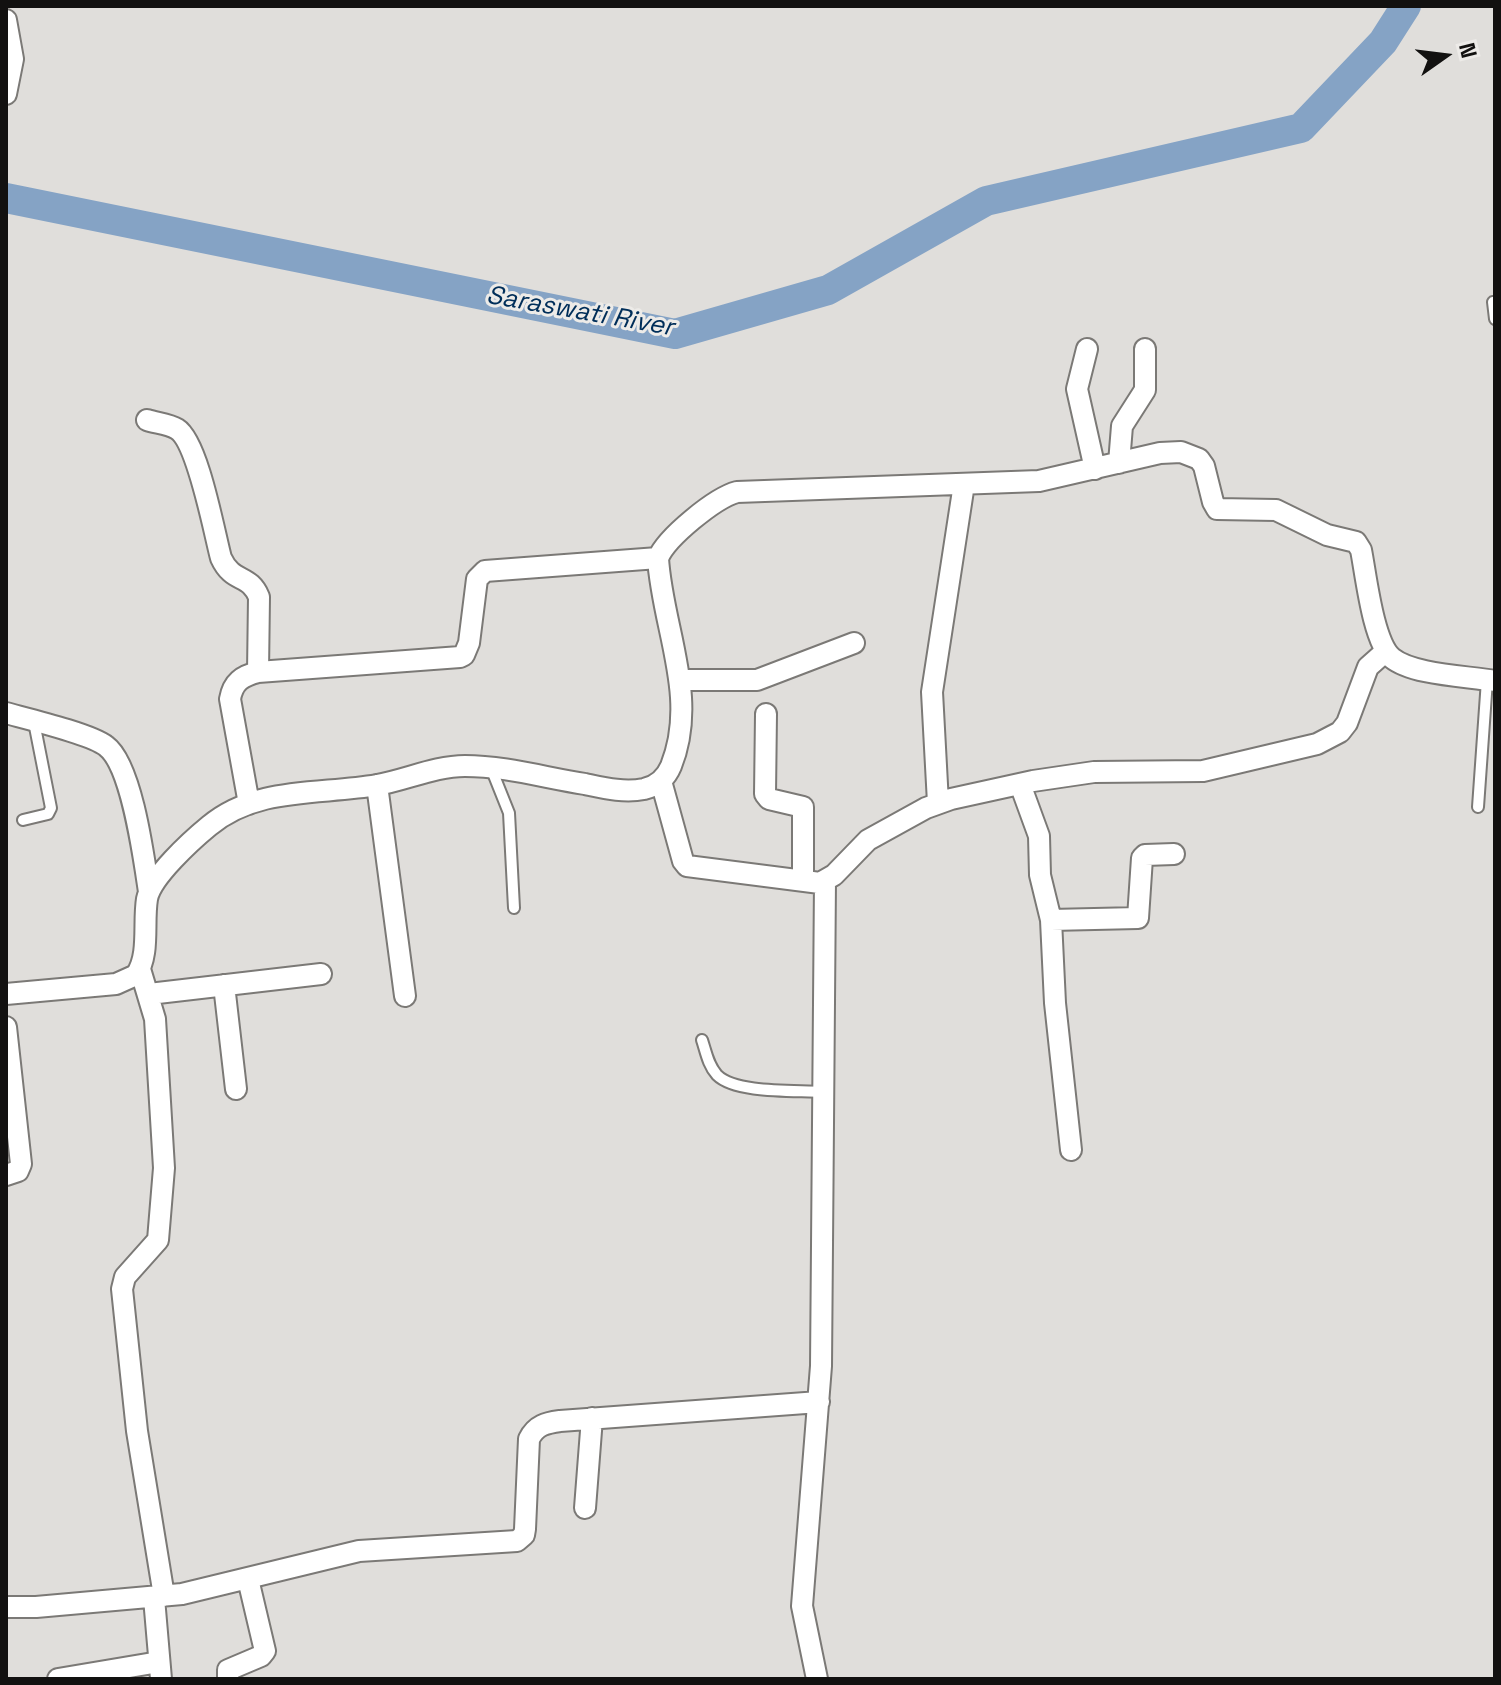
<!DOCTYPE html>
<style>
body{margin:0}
#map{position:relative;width:1501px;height:1685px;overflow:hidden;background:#e0dedb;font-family:"Space Grotesk",sans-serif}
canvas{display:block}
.frame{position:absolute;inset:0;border:8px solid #121110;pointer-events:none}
.north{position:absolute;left:1405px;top:16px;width:80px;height:80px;-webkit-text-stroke:6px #edebe8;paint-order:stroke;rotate:76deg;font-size:22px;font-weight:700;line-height:32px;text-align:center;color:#121110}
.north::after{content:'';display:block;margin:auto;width:28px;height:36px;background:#121110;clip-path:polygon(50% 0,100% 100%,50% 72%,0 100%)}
</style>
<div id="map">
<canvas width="1501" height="1685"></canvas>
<div class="frame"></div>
<div class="north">N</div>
</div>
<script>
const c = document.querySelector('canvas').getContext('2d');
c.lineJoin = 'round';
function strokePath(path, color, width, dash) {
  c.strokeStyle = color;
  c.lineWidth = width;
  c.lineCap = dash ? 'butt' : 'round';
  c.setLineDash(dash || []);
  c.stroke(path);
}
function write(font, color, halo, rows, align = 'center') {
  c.font = font + ' "Space Grotesk",sans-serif';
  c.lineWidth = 6;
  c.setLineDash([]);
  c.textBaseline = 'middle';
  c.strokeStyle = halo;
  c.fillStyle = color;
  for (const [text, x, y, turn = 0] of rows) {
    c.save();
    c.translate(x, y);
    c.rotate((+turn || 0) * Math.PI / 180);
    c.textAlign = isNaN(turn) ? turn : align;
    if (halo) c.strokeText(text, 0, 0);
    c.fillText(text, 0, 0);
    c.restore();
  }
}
strokePath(new Path2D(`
 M6 198 675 334 828 290 986 201 1301 128 1383 42 1406 6`), '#85a3c5', 30);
const service = new Path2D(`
 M1493 302 1495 319
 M491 768 509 813 514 908
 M1478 807 1487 680
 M23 820 48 814 51 808 34 722
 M702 1040C706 1052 708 1065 717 1075 736 1094 797 1090 823 1092`);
const minor = new Path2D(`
 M6 20 13 59 6 94
 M1087 349 1077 389 1095 469
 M147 420C156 423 169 424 177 429 198 442 214 532 221 558 233 584 249 573 259 597L258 672
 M1119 463 1122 426 1145 390V349
 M680 680H757L854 643
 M6 713C28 719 91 734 106 746 132 765 144 859 149 892
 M766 714 765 794 769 799 803 807V881
 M661 781 683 861 687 866 820 883 834 875 868 840 926 808 951 799 1033 781 1094 772 1203 771 1317 744 1340 732 1347 723 1368 667 1386 651
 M1020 784 1039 836 1040 875 1051 920 1055 1003 1071 1150
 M377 785 405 996
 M938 803 932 692 964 484
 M249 804 230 699C233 682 242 676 258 672L460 657 464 655 469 643 477 579 485 571 658 558
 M1051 920 1138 918 1142 858 1145 855 1174 854
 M140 969 155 1019 164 1168 158 1240 125 1277 122 1289 137 1431 164 1596
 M224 985 236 1089
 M6 994 116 984 136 975C150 955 143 923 147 899 151 877 192 840 209 826 257 786 320 795 377 785 406 780 435 766 465 766 505 766 546 778 585 784 604 788 624 793 644 789 657 786 666 778 671 766 699 697 662 627 658 558 667 537 715 498 737 492L1039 481 1160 453 1181 452 1199 459 1204 466 1213 502 1217 509 1276 510 1327 535 1356 542 1361 550C1366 575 1373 642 1392 658 1413 675 1467 676 1495 681
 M149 994 321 974
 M6 1027 21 1164 18 1171 6 1175
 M585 1508 592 1418
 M154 1598 161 1679
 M6 1607H36L182 1594 359 1551 517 1541 524 1535 525 1529 529 1439C536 1425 546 1423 560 1421L819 1402
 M58 1679 159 1662
 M228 1679V1670L261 1656 265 1651 248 1579
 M817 1679 802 1606 821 1366 825 881`);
strokePath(service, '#7b7976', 14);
strokePath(minor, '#7b7976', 24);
strokePath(service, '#fff', 10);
strokePath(minor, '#fff', 20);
write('italic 26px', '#002e59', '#edebe8', [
 ["Saraswati River",580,312,10]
]);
</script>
